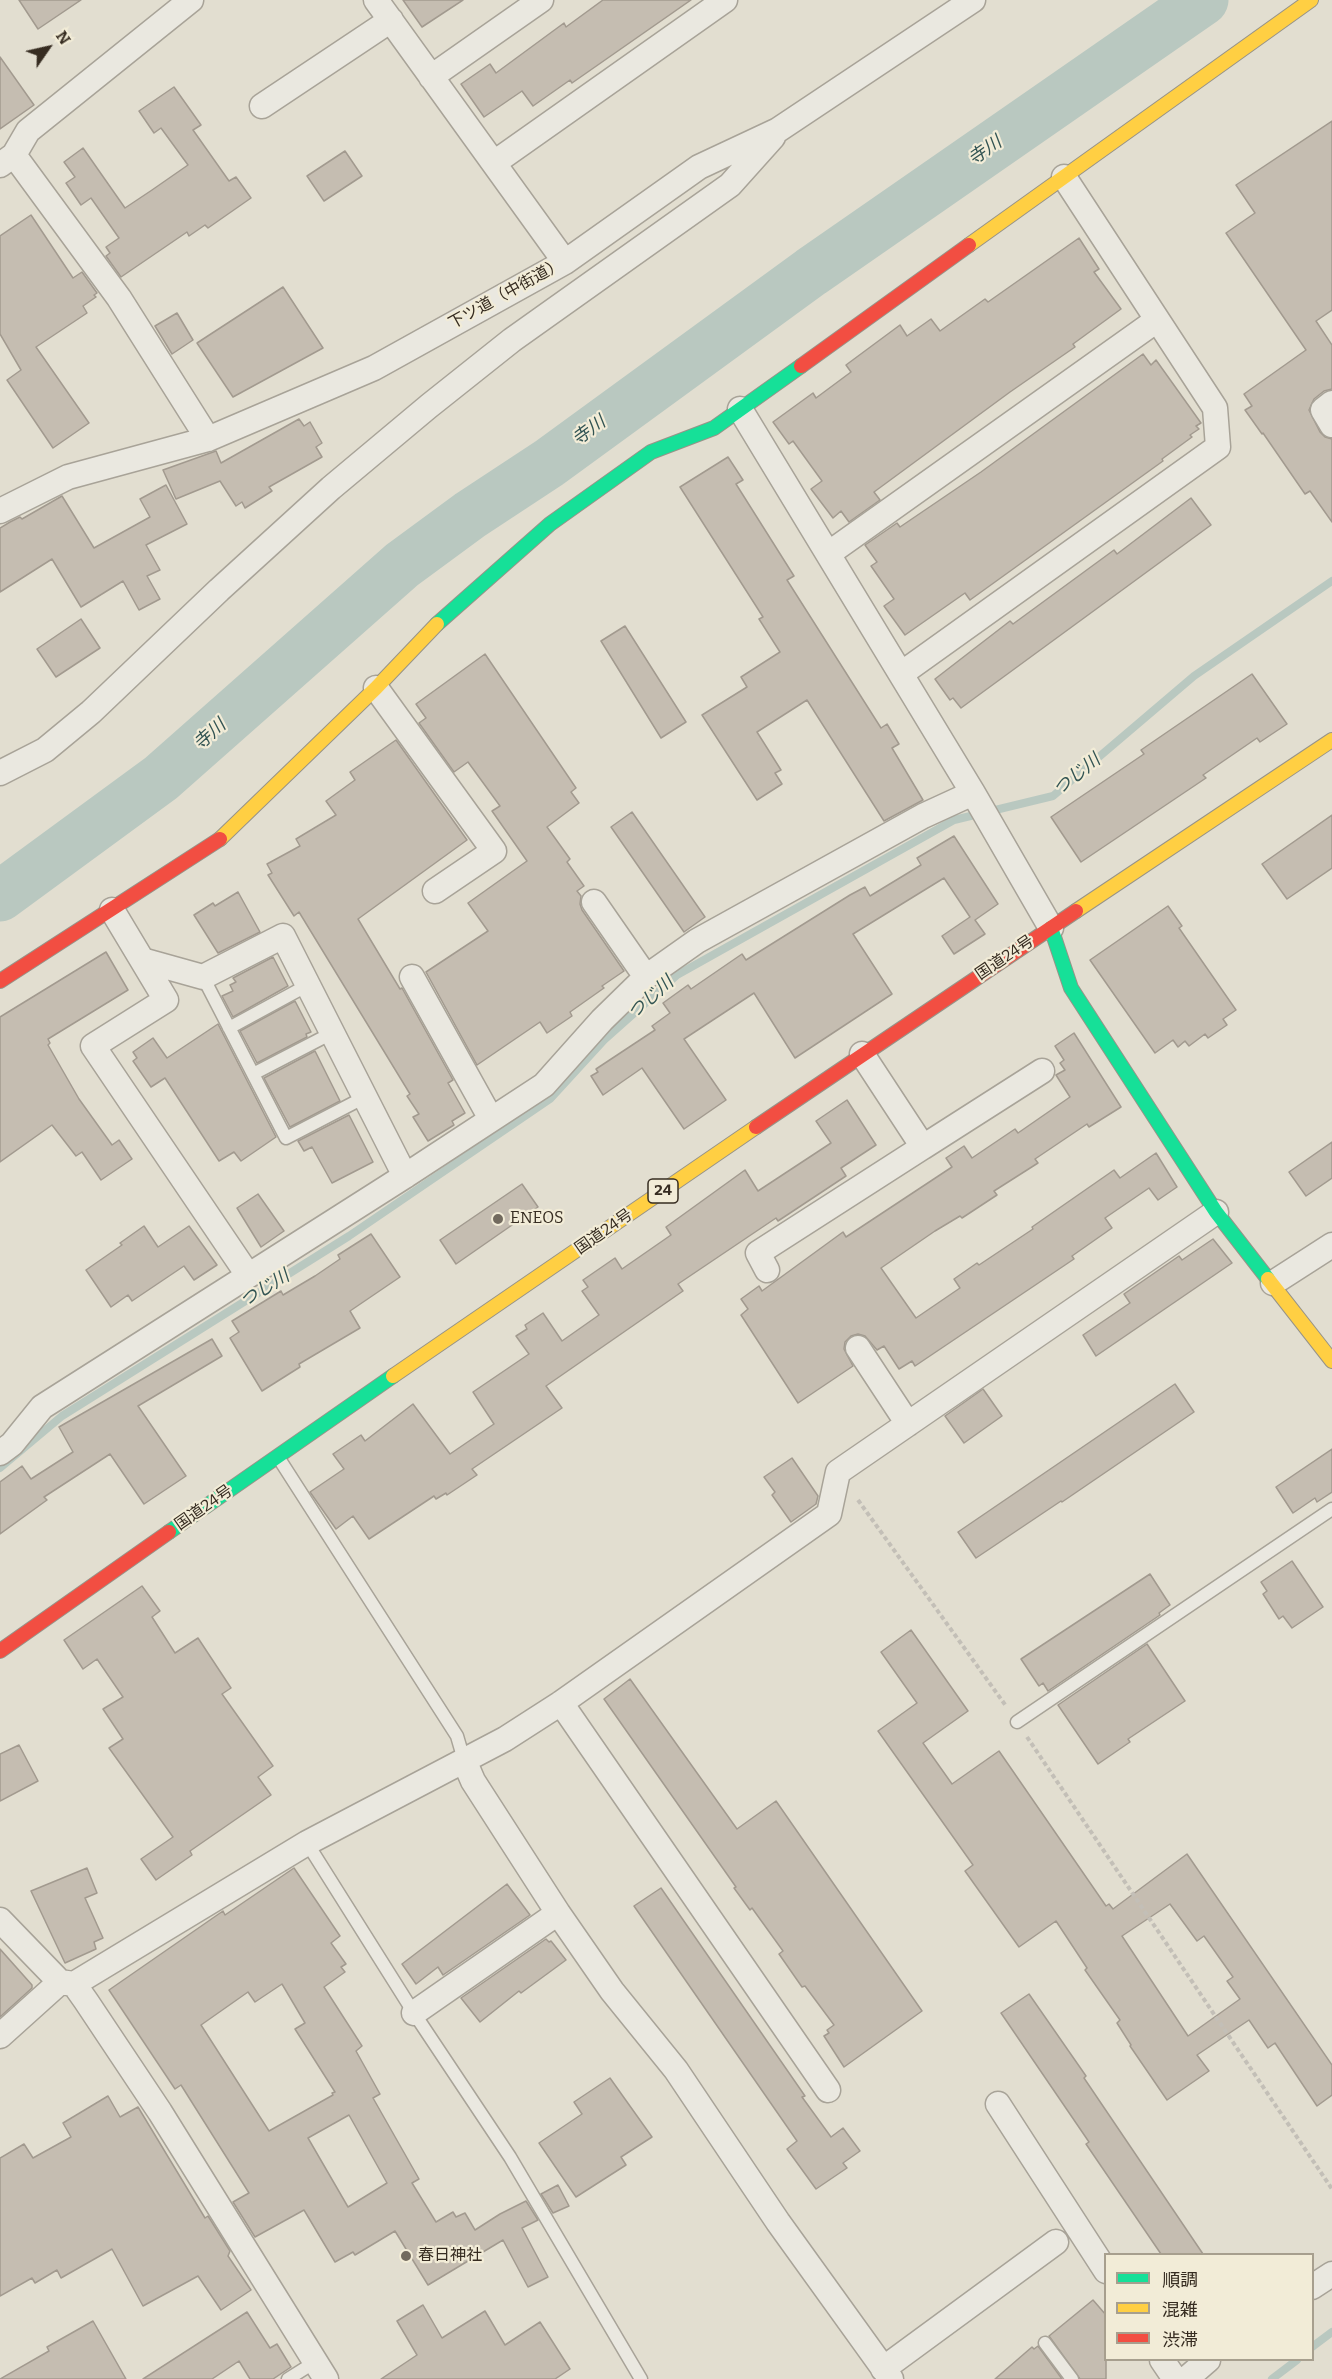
<!DOCTYPE html>
<meta charset="utf-8">
<style>
body{margin:0}
#map{position:relative;width:1332px;height:2379px;overflow:hidden;background:#e2ded0;font-family:Bitter,"Noto Sans JP",serif}
canvas{display:block}
.legend{position:absolute;left:1104px;top:2253px;width:210px;height:108px;box-sizing:border-box;background:#f2ecd7;border:2px solid #a79f8e;margin:0;padding:8px 10px;list-style:none;font-size:18px;color:#362c21}
.legend li{display:flex;align-items:center;gap:12px;height:30px}
.legend b{width:30px;border:2px solid #a79f8e}
.north{position:absolute;left:18px;top:18px;width:60px;height:60px;-webkit-text-stroke:4px #f2ecd7;paint-order:stroke;rotate:56deg;font-size:16px;font-weight:700;line-height:24px;text-align:center;color:#362c21}
.north::after{content:'';display:block;margin:auto;width:21px;height:27px;background:#362c21;clip-path:polygon(50% 0,100% 100%,50% 72%,0 100%)}
</style>
<div id="map">
<canvas width="1332" height="2379"></canvas>
<ul class="legend">
<li><b style="height:8px;background:#16e098"></b>順調</li>
<li><b style="height:8px;background:#ffcf43"></b>混雑</li>
<li><b style="height:8px;background:#f24e42"></b>渋滞</li>
</ul>
<div class="north">N</div>
</div>
<script>
const c = document.querySelector('canvas').getContext('2d');
c.lineJoin = 'round';
function strokePath(path, color, width, dash) {
  c.strokeStyle = color;
  c.lineWidth = width;
  c.lineCap = dash ? 'butt' : 'round';
  c.setLineDash(dash || []);
  c.stroke(path);
}
function fillPath(path, color) {
  c.fillStyle = color;
  c.fill(path, 'evenodd');
}
function write(font, color, halo, rows, align = 'center') {
  c.font = font + ' Bitter,"Noto Sans JP",serif';
  c.lineWidth = 4.5;
  c.setLineDash([]);
  c.textBaseline = 'middle';
  c.strokeStyle = halo;
  c.fillStyle = color;
  for (const [text, x, y, turn = 0] of rows) {
    c.save();
    c.translate(x, y);
    c.rotate((+turn || 0) * Math.PI / 180);
    c.textAlign = isNaN(turn) ? turn : align;
    if (halo) c.strokeText(text, 0, 0);
    c.fillText(text, 0, 0);
    c.restore();
  }
}
strokePath(new Path2D(`
 M0 1468 62 1416 349 1236 550 1099 604 1040 677 975 954 820 1053 796 1194 676 1332 581
 M1312 2347 1332 2332
 M1272 2379 1297 2360`), '#b9c8c0', 8);
strokePath(new Path2D(`
 M0 896 161 778 402 565 470 515 549 463 811 272 1203 0`), '#b9c8c0', 51);
const building = new Path2D(`
 M19 0H81L38 29Z
 M403 0H463L422 27Z
 M603 0H691L572 83 570 80 533 106 522 91 484 117 461 84 490 64 496 73 564 23 566 27Z
 M0 57 34 105 0 129Z
 M174 87 201 125 193 130 229 181 236 177 251 198 208 228 205 225 189 236 187 232 121 277 106 256 110 253 106 247 119 238 91 198 81 205 66 183 75 177 64 162 83 148 125 208 152 190 188 165 161 128 154 133 139 111Z
 M1332 121V310L1316 321 1332 345V389L1324 391 1314 399 1309 410 1320 432 1325 437 1332 439V522L1310 491 1305 494 1263 433 1262 434 1245 410 1252 406 1244 394 1306 350 1226 233 1255 213 1236 185Z
 M345 151 362 176 324 201 307 176Z
 M31 215 73 278 82 272 97 293 94 295 96 297 83 306 87 313 36 347 89 423 53 448 7 380 21 370 0 334V236Z
 M1079 238 1099 269 1094 272 1121 309 1073 344 1075 347 1010 392 874 492 880 500 849 522 841 511 833 518 811 489 822 481 793 441 789 444 773 422 813 393 816 398 851 372 846 365 900 325 907 336 931 319 940 331 985 299 988 302Z
 M283 287 323 348 233 397 197 343Z
 M177 313 193 340 172 354 155 326Z
 M1143 354 1151 365 1156 360 1201 423 1196 426 1199 429 1190 435 1192 437 1162 459 1163 461 970 600 965 593 905 635 884 606 894 599 871 566 877 562 865 545 897 523 900 527 981 472Z
 M299 419 304 426 310 422 322 443 316 447 322 457 269 487 272 491 245 508 242 502 236 506 220 481 176 499 163 470 216 451 221 463Z
 M728 457 743 480 736 484 794 576 787 580 881 728 887 724 899 744 892 748 923 800 884 821 807 700 757 732 781 770 775 773 782 784 757 800 702 715 747 687 741 677 780 652 759 619 763 617 680 487Z
 M166 485 187 524 146 545 160 570 147 576 160 599 139 610 123 581 81 607 52 559 0 592V528L10 522 20 517 22 519 62 496 94 548 150 517 140 499Z
 M1191 498 1211 525 961 708 953 698 950 700 935 679 1010 621 1013 624 1114 550 1117 554Z
 M81 619 100 648 56 677 37 649Z
 M625 626 686 722 661 738 601 641Z
 M485 654 576 788 571 792 579 803 547 827 570 859 567 862 584 886 577 891 581 896 580 904 582 910 624 971 602 986 604 988 570 1012 572 1016 547 1033 540 1022 477 1065 426 972 488 931 468 903 527 861 492 811 500 806 468 762 454 772 419 723 426 718 416 704Z
 M1252 674 1287 724 1260 742 1257 738 1203 775 1206 778 1081 862 1051 817 1144 754 1141 750Z
 M396 740 467 840 358 919 400 989 402 988 453 1080 448 1083 465 1113 452 1121 454 1125 428 1141 413 1117 419 1114 407 1096 410 1094 299 912 294 916 268 875 272 873 267 864 300 846 296 839 336 815 326 801 355 780 350 772Z
 M632 812 705 917 684 932 611 827Z
 M1332 815V868L1287 899 1262 864Z
 M954 836 998 904 975 920 985 934 954 954 942 936 970 917 944 878 853 934 892 994 795 1058 754 993 684 1039 726 1100 684 1129 642 1068 603 1095 591 1076 598 1072 596 1069 655 1030 652 1026 670 1013 663 1003 688 985 691 989 742 954 746 960 850 895 865 887 870 896 921 865 917 858Z
 M238 892 260 932 218 953 194 915 213 903 215 906Z
 M1168 906 1182 926 1179 928 1236 1010 1223 1019 1227 1025 1208 1038 1205 1034 1189 1046 1185 1041 1178 1047 1173 1040 1155 1053 1090 960Z
 M106 952 128 990 48 1039 50 1043 48 1045 79 1099 112 1145 119 1140 132 1159 101 1180 82 1152 76 1156 52 1125 0 1162V1017Z
 M273 957 288 986 233 1017 222 996 233 991 230 985 236 982 233 978Z
 M295 1001 311 1032 306 1034 307 1037 257 1063 240 1031Z
 M218 1024 276 1137 241 1161 234 1152 219 1161 165 1078 151 1087 133 1061 137 1058 133 1052 153 1038 167 1058Z
 M1074 1033 1121 1107 1089 1127 1087 1124 1035 1159 1038 1163 994 1191 997 1195 962 1218 960 1216 935 1231 881 1268 916 1318 960 1288 954 1279 977 1263 979 1265 1033 1229 1032 1227 1114 1170 1120 1178 1156 1153 1177 1187 1158 1200 1149 1188 1105 1218 1112 1228 1072 1256 1074 1259 915 1366 912 1361 899 1369 884 1346 877 1350 865 1336 858 1334 851 1336 845 1342 844 1349 853 1366 798 1403 741 1315 748 1309 741 1299 759 1286 762 1291 843 1232 846 1237 952 1167 946 1158 964 1146 972 1158 1015 1129 1018 1133 1070 1097 1056 1075 1065 1070 1060 1063 1064 1060 1055 1046Z
 M315 1051 340 1101 290 1127 264 1078Z
 M847 1100 876 1145 841 1168 846 1176 778 1221 776 1218 678 1284 683 1291 546 1386 562 1408 472 1469 477 1475 447 1495 446 1493 436 1499 434 1496 369 1539 353 1516 336 1529 310 1492 344 1469 333 1454 361 1435 365 1441 413 1404 450 1454 494 1424 473 1392 529 1354 516 1336 527 1329 525 1325 543 1313 562 1341 599 1315 582 1291 588 1287 583 1280 615 1258 622 1269 671 1235 666 1227 745 1170 758 1191 831 1143 816 1121Z
 M349 1115 373 1162 332 1183 312 1147 304 1151 298 1141Z
 M1332 1142V1178L1306 1196 1289 1172Z
 M522 1184 538 1207 456 1264 440 1240Z
 M258 1194 284 1231 261 1247 237 1208Z
 M144 1226 158 1247 189 1226 217 1265 194 1280 184 1266 132 1301 128 1295 111 1307 86 1270 122 1245 120 1243Z
 M371 1234 400 1277 350 1311 360 1328 299 1364 300 1367 262 1391 230 1338 239 1332 232 1321 281 1291 283 1295 315 1276 340 1259 338 1255Z
 M1213 1239 1232 1263 1096 1356 1083 1335 1130 1303 1124 1294 1179 1256 1182 1260Z
 M212 1339 222 1356 138 1406 186 1476 144 1504 110 1454 44 1497 47 1500 0 1534V1482L22 1466 31 1479 73 1452 59 1427Z
 M1175 1384 1194 1412 1062 1502 1061 1501 976 1558 958 1532Z
 M983 1389 1002 1416 964 1443 945 1416Z
 M1332 1449V1492L1317 1502 1315 1498 1293 1513 1276 1487Z
 M792 1458 818 1496 816 1504 791 1522 772 1495 775 1492 764 1477Z
 M1292 1561 1323 1607 1292 1628 1283 1616 1279 1619 1263 1594 1267 1591 1261 1582Z
 M1150 1574 1170 1605 1159 1613 1160 1615 1048 1691 1043 1683 1039 1686 1021 1659Z
 M142 1586 160 1611 152 1617 175 1653 198 1638 231 1688 222 1694 273 1766 258 1777 271 1795 190 1851 192 1855 156 1880 141 1859 173 1837 109 1748 123 1739 103 1709 123 1697 97 1659 83 1669 64 1640Z
 M911 1630 968 1711 923 1743 952 1784 999 1751 1106 1906 1109 1904 1113 1909 1187 1854 1332 2065V2095L1317 2106 1275 2043 1268 2048 1249 2020 1197 2055 1209 2071 1167 2100 1130 2046 1131 2045 1117 2023 1120 2020 1085 1970 1087 1968 1056 1921 1019 1947 965 1871 973 1865 878 1731 917 1703 881 1652ZM1170 1904 1197 1941 1204 1936 1233 1977 1227 1981 1240 1999 1188 2036 1122 1936Z
 M1147 1644 1185 1701 1128 1739 1130 1742 1098 1764 1058 1705Z
 M630 1679 737 1829 776 1801 922 2011 844 2067 824 2036 829 2033 827 2030 834 2025 805 1986 802 1987 779 1954 783 1951 752 1908 750 1910 734 1888 736 1887 604 1699Z
 M19 1745 38 1781 0 1801V1754Z
 M87 1868 97 1893 85 1898 103 1938 94 1942 96 1949 65 1963 31 1891Z
 M294 1868 340 1936 331 1943 346 1964 341 1967 345 1972 324 1987 362 2046 356 2051 380 2094 373 2098 419 2179 412 2183 436 2222 453 2212 456 2217 465 2213 475 2230 500 2214 526 2201 538 2220 522 2228 548 2277 528 2287 503 2240 428 2285 395 2231 355 2255 353 2252 335 2262 304 2210 255 2237 233 2202 249 2193 181 2085 175 2089 109 1990 223 1911 225 1915ZM282 1984 305 2023 295 2029 335 2092 332 2093 333 2095 269 2131 201 2025 248 1992 255 2002ZM349 2115 387 2183 348 2207 308 2138Z
 M507 1884 530 1915 443 1975 438 1967 416 1984 402 1964Z
 M661 1888 805 2096 802 2097 831 2137 843 2128 860 2151 843 2163 847 2168 816 2189 787 2149 797 2141 634 1906Z
 M546 1939 549 1942 551 1941 566 1960 521 1993 519 1991 480 2022 461 1998Z
 M0 1949 32 1985V1988L0 2017Z
 M1029 1994 1086 2076 1084 2078 1203 2254H1161L1086 2144 1089 2142 1001 2013Z
 M610 2078 652 2137 621 2157 626 2165 576 2197 539 2143 582 2114 574 2102Z
 M108 2096 120 2117 138 2107 205 2218 208 2216 230 2251 228 2256 251 2290 221 2310 198 2276 143 2306 112 2249 61 2278 57 2270 35 2283 32 2278 0 2296V2158L24 2144 33 2158 71 2137 63 2123Z
 M558 2185 569 2206 553 2213 541 2194Z
 M1093 2300 1106 2315V2379H1080L1049 2336Z
 M423 2305 442 2338 485 2311 505 2345 540 2322 570 2369 555 2379H381L417 2355 397 2321Z
 M247 2312 270 2348 277 2344 291 2367 273 2379H250L239 2361 212 2379H143Z
 M93 2321 126 2379H0L49 2351 47 2347Z
 M1038 2346 1062 2379H995L1032 2347 1034 2349Z`);
fillPath(building, '#c5bdb1');
strokePath(building, '#a29a8f', 1.5);
const lane = new Path2D(`
 M203 977 286 1138 365 1097
 M229 1028 308 985
 M253 1074 332 1033
 M278 1457 457 1736 464 1760
 M1017 1722 1332 1509
 M307 1843 414 2013 510 2157 641 2379
 M1045 2343 1072 2379
 M288 2379 315 2362`);
const street = new Path2D(`
 M376 0 565 262
 M431 77 541 0
 M262 106 391 20
 M14 155 119 298 208 439
 M494 163 725 0
 M0 165 14 155 28 131 191 0
 M1332 403 1323 410 1332 425
 M740 409 973 793 1051 928
 M0 511 68 477 208 439 374 368 565 262 699 167 778 130 973 0
 M828 554 1157 320
 M901 674 1218 447 1215 408 1064 177
 M376 688 494 851 435 891
 M0 773 45 750 91 712 219 590 331 488 429 406 512 340 730 185 773 137
 M594 902 646 977
 M112 910 166 1000 93 1046 248 1275
 M142 960 203 977 283 936 405 1176
 M412 977 491 1119
 M923 1147 1042 1071
 M767 1270 758 1253 923 1147 862 1054
 M1273 1283 1332 1245
 M858 1348 908 1424
 M0 1453 12 1444 42 1407 405 1176 544 1085 602 1020 646 977 697 941 923 816 973 793
 M561 1703 828 2090
 M464 1760 473 1781 558 1913 612 1991 676 2070 778 2222 891 2379
 M0 1920 60 1982 74 1984 86 2001 160 2112 326 2379
 M74 1984 307 1843 505 1739 561 1703 829 1514 838 1472 1216 1212
 M414 2013 558 1913
 M0 2036 60 1982
 M998 2104 1106 2271
 M1312 2287 1332 2274
 M1162 2360 1175 2379
 M883 2369 1056 2242
 M1186 2379 1208 2360`);
const fast = new Path2D(`
 M437 624 550 524 651 452 714 428 801 366
 M1051 928 1071 988 1216 1212 1268 1279
 M169 1532 393 1376`);
const slow = new Path2D(`
 M969 245 1311 0
 M220 839 376 688 437 624
 M1076 911 1332 740
 M1268 1279 1332 1361
 M393 1376 756 1127`);
const jam = new Path2D(`
 M801 366 969 245
 M0 981 220 839
 M756 1127 1076 911
 M0 1651 169 1532`);
strokePath(lane, '#a8a398', 15);
strokePath(street, '#a8a398', 27);
strokePath(fast, '#979388', 16);
strokePath(slow, '#979388', 16);
strokePath(jam, '#979388', 16);
strokePath(new Path2D(`
 M858 1500 1006 1706
 M1027 1737 1332 2189`), '#c3bfb7', 4, [4.5, 3]);
strokePath(lane, '#eae8e0', 12);
strokePath(street, '#eae8e0', 24);
strokePath(fast, '#16e098', 14);
strokePath(slow, '#ffcf43', 14);
strokePath(jam, '#f24e42', 14);
for (const [x, y, r, color] of [
 [498,1219,6,"#726a5e"],
 [406,2256,6,"#726a5e"]
]) {
  const dot = new Path2D();
  dot.arc(x, y, r, 0, 2 * Math.PI);
  c.fillStyle = color;
  c.fill(dot);
  strokePath(dot, '#f2ecd7', 2);
}
for (const [x, y, w] of [
 [663,1191,30]
]) {
  const box = new Path2D();
  box.roundRect(x - w / 2, y - 12, w, 24, 4.5);
  c.fillStyle = '#f2ecd7';
  c.fill(box);
  strokePath(box, '#362c21', 1.5);
}
write('bold 15px', '#362c21', null, [
 ["24",663,1191]
]);
write('16px', '#362c21', '#f2ecd7', [
 ["下ツ道（中街道）",506,294,-29],
 ["国道24号",1005,958,-34],
 ["国道24号",604,1232,-35],
 ["国道24号",204,1508,-35]
]);
write('16px', '#362c21', '#f2ecd7', [
 ["ENEOS",510,1219],
 ["春日神社",418,2256]
], 'left');
write('italic 18px', '#325453', '#f2ecd7', [
 ["寺川",985,151,-35],
 ["寺川",589,431,-36],
 ["寺川",210,735,-42],
 ["つじ川",1077,775,-39],
 ["つじ川",651,998,-42],
 ["つじ川",265,1289,-32]
]);
</script>
